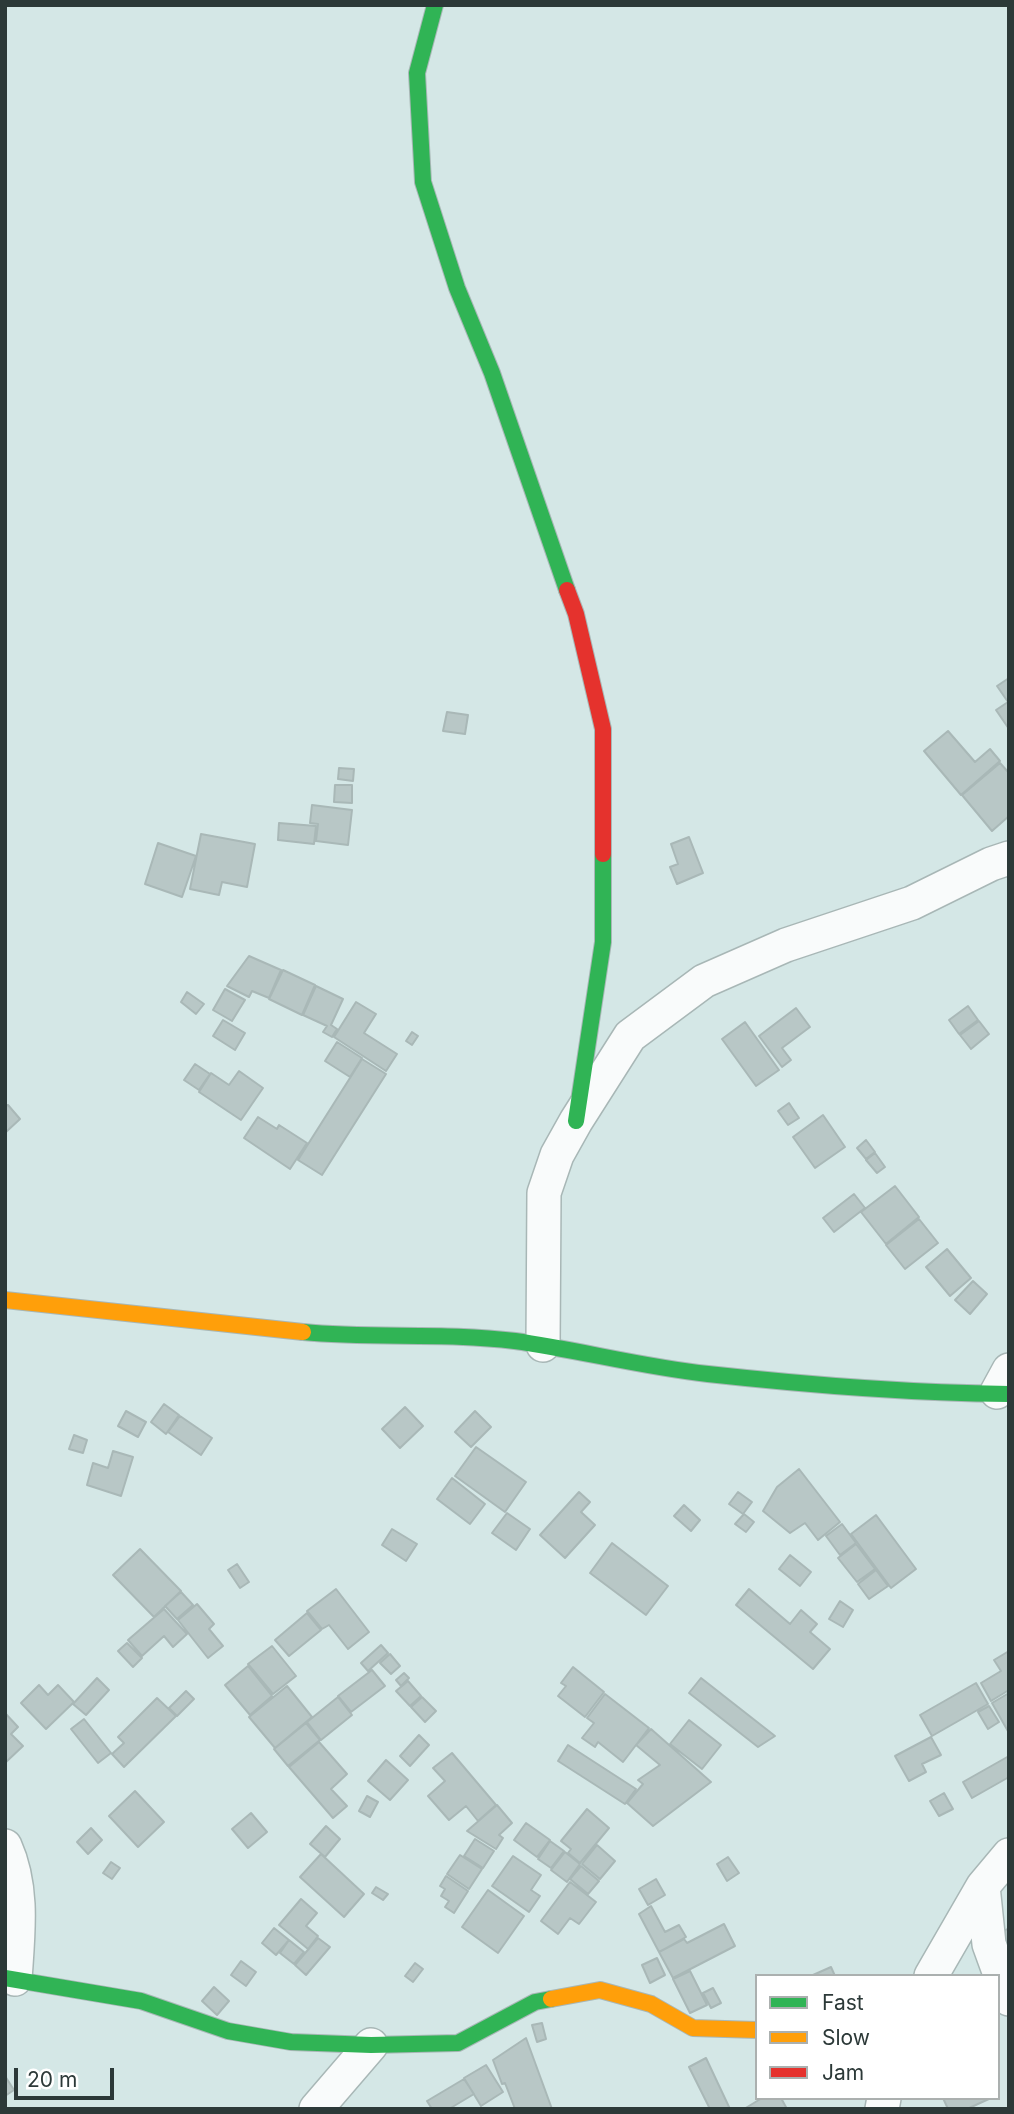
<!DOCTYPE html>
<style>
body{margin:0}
#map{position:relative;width:1014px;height:2114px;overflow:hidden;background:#d4e7e6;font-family:Inter,sans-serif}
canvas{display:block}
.frame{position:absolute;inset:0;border:7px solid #2c3938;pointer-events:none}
.legend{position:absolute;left:755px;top:1974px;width:245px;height:126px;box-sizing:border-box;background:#fff;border:2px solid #abb0af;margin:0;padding:9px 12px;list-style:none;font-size:21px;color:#2c3938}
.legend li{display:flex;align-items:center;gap:14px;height:35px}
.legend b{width:35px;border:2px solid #abb0af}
.scale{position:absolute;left:14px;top:2068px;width:100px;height:32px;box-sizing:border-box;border:4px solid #2c3938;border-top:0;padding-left:9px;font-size:21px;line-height:24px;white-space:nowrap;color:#2c3938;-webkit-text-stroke:5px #fff;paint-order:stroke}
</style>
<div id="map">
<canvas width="1014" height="2114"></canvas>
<div class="frame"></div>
<ul class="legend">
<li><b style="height:9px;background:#30b455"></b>Fast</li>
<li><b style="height:9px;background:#ff9f0a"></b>Slow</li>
<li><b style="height:9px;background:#e5322d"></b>Jam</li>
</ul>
<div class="scale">20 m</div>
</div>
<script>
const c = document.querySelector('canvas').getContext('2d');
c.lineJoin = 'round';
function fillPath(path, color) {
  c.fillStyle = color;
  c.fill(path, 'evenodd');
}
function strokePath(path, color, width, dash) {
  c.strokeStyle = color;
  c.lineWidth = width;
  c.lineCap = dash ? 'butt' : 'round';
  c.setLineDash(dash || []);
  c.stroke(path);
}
const building = new Path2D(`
 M1009 678V729L996 710 1008 702 997 686Z
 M447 712 468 715 465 734 443 731Z
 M948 731 975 762 990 749 1000 761 961 795 924 751Z
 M1000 763 1009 773V816L992 831 962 795Z
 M339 768 354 769 353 781 338 779Z
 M335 785H352V803L334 802Z
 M312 805 352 810 348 845 316 841 318 824 310 823Z
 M279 823 316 826 314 844 278 840Z
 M201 834 255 844 247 887 222 882 219 895 190 889Z
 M689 837 703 873 677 884 670 867 678 864 671 844Z
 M158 843 196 856 182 897 145 884Z
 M249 956 281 970 269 998 252 991 249 997 227 986Z
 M283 970 315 985 302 1015 269 999Z
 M316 986 343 999 331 1025 337 1029 332 1037 323 1032 327 1026 303 1015Z
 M225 989 245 1000 232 1021 213 1010Z
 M187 992 204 1004 196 1014 181 1002Z
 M356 1002 376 1014 364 1033 397 1054 386 1071 334 1037Z
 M968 1006 978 1020 959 1034 949 1020Z
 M796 1008 810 1027 782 1048 791 1060 782 1067 759 1036Z
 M223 1020 245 1033 235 1050 213 1036Z
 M979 1021 989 1034 971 1049 960 1035Z
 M745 1022 779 1070 756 1086 722 1039Z
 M412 1032 418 1036 412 1045 406 1041Z
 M337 1042 362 1058 350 1077 325 1061Z
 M362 1059 386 1074 322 1175 298 1160Z
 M195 1064 210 1074 199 1090 184 1080Z
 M239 1071 263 1088 241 1120 199 1092 211 1073 229 1085Z
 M789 1103 799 1118 788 1125 778 1111Z
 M8 1105 20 1119 6 1132 5 1106Z
 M823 1115 845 1147 815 1168 793 1137Z
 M258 1117 277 1129 279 1125 307 1143 290 1169 244 1138Z
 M866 1140 875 1152 866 1159 857 1148Z
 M875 1153 885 1167 877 1173 866 1160Z
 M895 1186 919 1217 886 1244 861 1212Z
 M854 1194 865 1208 834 1232 823 1218Z
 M919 1219 938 1243 905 1269 886 1245Z
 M947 1249 971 1278 950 1296 926 1267Z
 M973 1281 987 1294 970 1314 955 1300Z
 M164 1404 179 1415 166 1434 151 1422Z
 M405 1407 423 1426 400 1448 382 1429Z
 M126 1411 146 1422 138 1437 118 1426Z
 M475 1411 491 1427 471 1447 455 1432Z
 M180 1416 212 1438 201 1455 168 1432Z
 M74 1435 87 1440 83 1453 69 1449Z
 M476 1447 526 1482 505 1512 455 1476Z
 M113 1451 133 1457 121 1496 87 1485 93 1463 108 1468Z
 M799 1469 840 1522 818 1540 805 1523 790 1533 763 1511 777 1487Z
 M452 1478 485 1504 470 1524 437 1499Z
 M579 1492 590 1502 581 1512 595 1525 565 1558 540 1535Z
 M738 1492 752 1502 743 1514 729 1504Z
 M684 1505 700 1520 691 1531 674 1516Z
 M507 1513 530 1529 516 1550 492 1533Z
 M744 1514 754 1522 746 1532 735 1524Z
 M876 1515 916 1569 891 1588 851 1534Z
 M842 1524 856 1543 840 1555 826 1536Z
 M392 1529 417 1544 406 1561 382 1545Z
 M612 1543 668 1586 646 1615 590 1573Z
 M856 1544 875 1569 857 1582 838 1558Z
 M140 1549 181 1591 154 1617 113 1575Z
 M790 1555 811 1572 800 1586 779 1569Z
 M237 1564 249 1582 240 1588 228 1570Z
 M876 1570 888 1586 869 1599 858 1584Z
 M336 1589 369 1632 348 1649 329 1625 322 1629 307 1611Z
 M749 1589 790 1624 801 1610 817 1624 810 1632 830 1649 813 1669 736 1605Z
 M181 1592 193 1605 177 1619 165 1606Z
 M840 1601 853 1610 843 1627 829 1619Z
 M197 1604 214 1624 209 1629 223 1646 208 1658 178 1620Z
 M164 1609 187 1634 173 1647 164 1636 142 1656 128 1640Z
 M307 1613 321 1630 289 1656 275 1640Z
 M127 1643 142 1658 133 1667 118 1651Z
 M381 1645 388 1653 368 1671 361 1663Z
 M272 1646 296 1676 273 1694 248 1664Z
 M1009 1651V1690L991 1701 981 1683 1001 1671 994 1660Z
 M390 1654 400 1666 391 1674 380 1663Z
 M248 1666 272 1696 250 1715 225 1685Z
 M573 1667 604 1692 585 1717 558 1696 566 1686 561 1683Z
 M372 1670 385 1686 351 1712 338 1696Z
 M404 1673 409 1678 401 1686 396 1680Z
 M97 1678 109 1690 86 1715 73 1704Z
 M701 1678 775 1736 758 1747 689 1693Z
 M408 1681 421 1696 410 1706 396 1691Z
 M976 1683 988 1704 932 1736 920 1715Z
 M39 1685 48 1695 58 1685 74 1702 46 1729 21 1703Z
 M287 1686 312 1717 275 1748 249 1717Z
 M186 1691 194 1699 177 1716 169 1708Z
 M1009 1693V1733L992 1703Z
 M605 1694 649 1728 623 1762 598 1742 595 1747 582 1738 594 1723 587 1718Z
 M338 1697 352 1715 321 1740 307 1722Z
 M422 1697 436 1711 425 1722 411 1707Z
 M157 1698 176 1716 124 1767 112 1754 124 1743 118 1737Z
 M989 1706 999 1722 988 1729 978 1712Z
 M5 1713 18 1727 11 1734 23 1746 5 1763Z
 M84 1719 111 1753 98 1763 71 1729Z
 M689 1720 721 1745 702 1769 670 1744Z
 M306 1723 320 1740 288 1766 274 1749Z
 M651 1729 711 1782 653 1826 627 1803 643 1784 638 1780 660 1765 636 1745Z
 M419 1735 429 1745 410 1766 400 1756Z
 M931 1737 941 1755 922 1764 926 1772 909 1781 895 1756Z
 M319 1742 347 1774 331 1789 347 1806 333 1818 289 1767Z
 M568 1745 636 1789 625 1804 558 1761Z
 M452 1753 496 1805 478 1821 466 1806 449 1820 428 1796 445 1781 433 1768Z
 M1009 1756V1777L972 1798 963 1782Z
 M386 1760 408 1780 390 1800 368 1781Z
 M135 1791 164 1822 138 1847 109 1816Z
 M944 1793 953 1809 939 1816 930 1801Z
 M367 1796 378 1802 370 1817 359 1811Z
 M497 1805 512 1823 499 1835 503 1838 496 1849 467 1831Z
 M587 1809 609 1828 580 1863 568 1853 571 1849 561 1841Z
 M251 1813 267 1832 248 1848 232 1829Z
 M526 1823 550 1840 537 1857 514 1840Z
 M326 1826 340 1839 325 1857 310 1844Z
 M91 1828 102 1840 88 1854 77 1842Z
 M475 1839 494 1851 483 1868 464 1856Z
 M550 1841 564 1851 551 1868 538 1859Z
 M597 1845 615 1861 600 1879 582 1864Z
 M565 1852 580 1864 567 1882 551 1870Z
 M321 1854 364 1894 344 1917 300 1877Z
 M460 1855 482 1869 469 1889 447 1874Z
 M513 1856 541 1875 531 1890 540 1896 529 1912 492 1886Z
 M728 1857 739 1873 727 1881 717 1864Z
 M111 1862 120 1868 112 1879 103 1873Z
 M581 1866 599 1881 588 1894 570 1879Z
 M446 1876 468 1891 454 1913 445 1907 449 1901 441 1896 445 1889 440 1886Z
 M656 1879 665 1895 648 1905 639 1889Z
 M570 1882 596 1902 579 1924 570 1918 558 1934 541 1921Z
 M376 1887 388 1894 383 1900 372 1893Z
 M488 1890 524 1916 498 1953 462 1927Z
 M301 1899 317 1913 306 1926 318 1936 308 1949 279 1925Z
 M651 1906 665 1932 679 1925 686 1937 659 1952 639 1914Z
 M724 1924 735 1946 673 1978 659 1952 684 1939 687 1943Z
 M274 1928 289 1940 276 1955 262 1943Z
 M1009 1928V1946L1001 1933Z
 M318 1938 330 1947 306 1975 295 1965Z
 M289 1940 304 1952 294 1964 280 1953Z
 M657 1958 665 1975 650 1983 642 1965Z
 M241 1961 256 1972 246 1986 231 1975Z
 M415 1963 423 1969 413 1982 405 1976Z
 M831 1967 835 1976H814L813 1975Z
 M690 1971 707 2005 690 2013 673 1979Z
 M214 1987 229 2001 217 2015 202 2001Z
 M713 1988 721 2003 711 2008 703 1993Z
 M542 2023 546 2039 537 2042 532 2025Z
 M526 2038 552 2109H515L505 2083 502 2084 493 2060Z
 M706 2058 730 2109H710L689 2067Z
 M486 2065 503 2092 481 2106 464 2078Z
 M5 2076 14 2090 5 2096Z
 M464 2079 474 2094 449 2109H432L427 2101Z
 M762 2098H781L787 2109H744Z
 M943 2098H991L967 2109H948Z`);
fillPath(building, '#b8c7c6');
strokePath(building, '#a9b8b7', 2);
const street = new Path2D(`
 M543 1345 544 1193 557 1155 576 1121 630 1036 704 981 786 945 912 903 991 864 1009 858
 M997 1392 1009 1370
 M5 1846C24 1888 18 1934 15 1979
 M1009 1855 983 1886 989 1944 1009 1999
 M931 1976 983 1886
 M316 2109 371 2045
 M882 2109 884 2098`);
const fast = new Path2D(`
 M435 5 417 73 423 182 457 288 492 373 567 590
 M576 1121 603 942V854
 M303 1332C373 1339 444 1332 515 1341 579 1350 643 1367 708 1374 808 1385 909 1393 1009 1394
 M5 1978 141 2001 228 2031 291 2042 371 2045 458 2043 535 2002 551 1999`);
const slow = new Path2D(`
 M5 1300 303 1332
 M551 1999 600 1990 651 2004 693 2028 757 2030`);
const jam = new Path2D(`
 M567 590 576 614 603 729V854`);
strokePath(street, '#a8b7b6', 36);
strokePath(fast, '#a8b7b6', 18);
strokePath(slow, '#a8b7b6', 18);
strokePath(jam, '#a8b7b6', 18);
strokePath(street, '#f9fbfb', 33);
strokePath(fast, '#30b455', 16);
strokePath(slow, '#ff9f0a', 16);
strokePath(jam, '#e5322d', 16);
</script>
